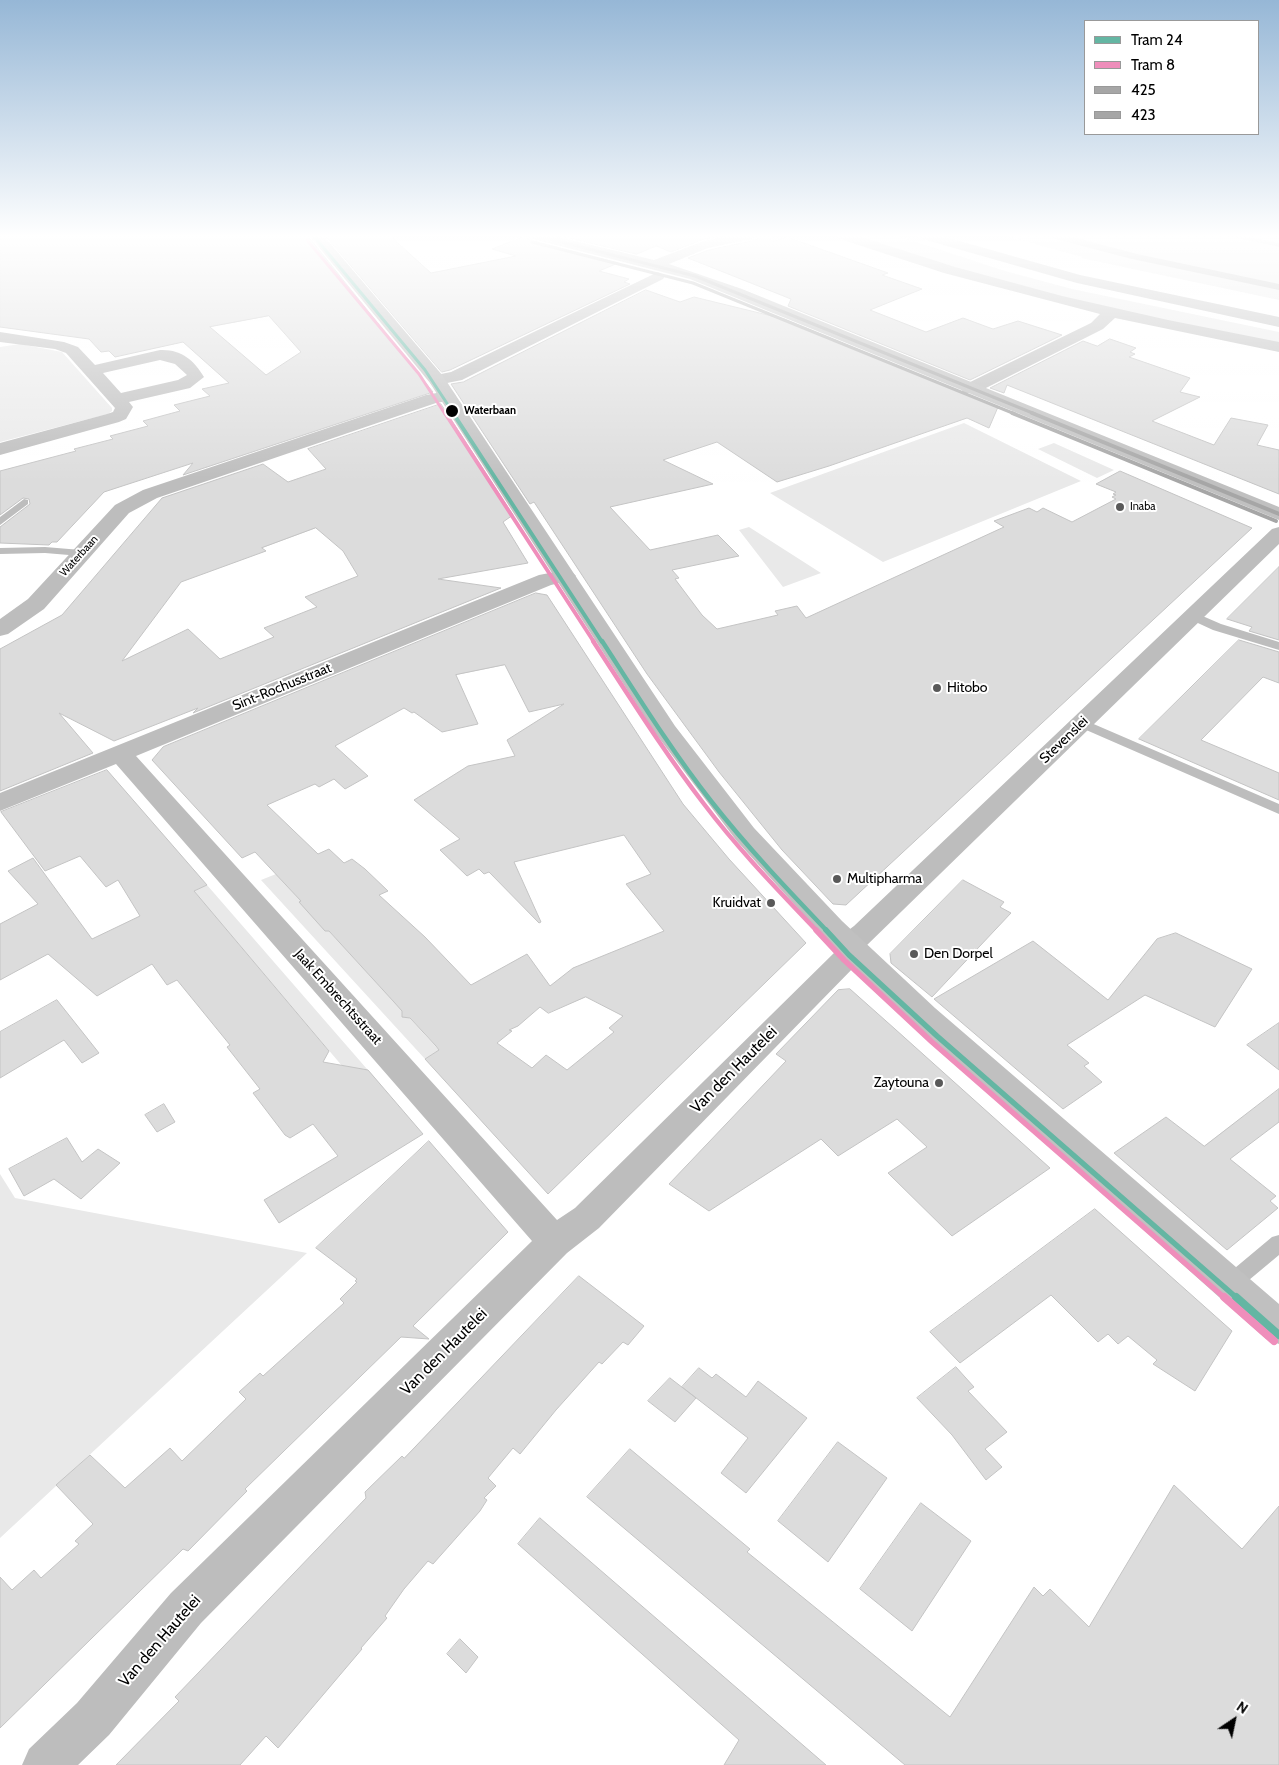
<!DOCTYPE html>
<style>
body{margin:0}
#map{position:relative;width:1279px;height:1765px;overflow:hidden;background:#fff;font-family:Cabin,sans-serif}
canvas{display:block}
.legend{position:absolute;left:1084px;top:20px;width:175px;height:115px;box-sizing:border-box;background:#fff;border:1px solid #999;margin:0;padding:6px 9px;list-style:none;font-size:15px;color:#000}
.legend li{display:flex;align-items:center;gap:10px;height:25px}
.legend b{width:25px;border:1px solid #999}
.north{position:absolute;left:1209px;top:1695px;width:50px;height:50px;-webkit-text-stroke:4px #fff;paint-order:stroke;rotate:34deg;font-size:14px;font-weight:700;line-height:20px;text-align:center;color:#000}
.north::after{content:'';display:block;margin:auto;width:18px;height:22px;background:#000;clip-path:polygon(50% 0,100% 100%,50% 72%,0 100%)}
</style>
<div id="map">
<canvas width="1279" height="1765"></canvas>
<ul class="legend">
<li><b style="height:6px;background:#64b6a3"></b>Tram 24</li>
<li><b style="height:6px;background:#ef8ebb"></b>Tram 8</li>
<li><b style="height:6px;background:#a6a6a6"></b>425</li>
<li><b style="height:6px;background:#a6a6a6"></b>423</li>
</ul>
<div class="north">N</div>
</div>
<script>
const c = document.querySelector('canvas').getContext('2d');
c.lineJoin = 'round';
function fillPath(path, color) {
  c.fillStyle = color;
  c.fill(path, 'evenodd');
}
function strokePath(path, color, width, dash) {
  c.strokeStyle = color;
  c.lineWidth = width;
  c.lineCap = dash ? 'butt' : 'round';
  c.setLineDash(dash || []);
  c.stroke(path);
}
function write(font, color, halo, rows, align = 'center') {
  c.font = font + ' Cabin,sans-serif';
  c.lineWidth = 4;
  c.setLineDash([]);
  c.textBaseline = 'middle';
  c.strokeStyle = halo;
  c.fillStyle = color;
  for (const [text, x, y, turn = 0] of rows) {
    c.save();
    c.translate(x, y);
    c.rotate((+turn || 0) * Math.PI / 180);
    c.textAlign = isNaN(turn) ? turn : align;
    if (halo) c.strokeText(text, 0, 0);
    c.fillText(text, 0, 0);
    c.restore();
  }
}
fillPath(new Path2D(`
 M854 235H895L1005 271 1072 289 1279 332V343C1135 317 992 283 854 235Z
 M1003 235H1279V300L1081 258 1082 257Z
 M20 344 62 352 112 408V411L108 414 0 442V347Z
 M964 423 1081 481 883 562 770 493Z
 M1054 443 1114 470 1097 478 1038 449Z
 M749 527 821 573 783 587 739 530Z
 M276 874 439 1050 425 1059 261 880Z
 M207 885 380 1084 365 1093 194 891Z
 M0 1174 15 1198 307 1253 0 1538Z`), '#e9e9e9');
fillPath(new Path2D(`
 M1040 235H1065L1137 254 1279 284V290L1132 259Z`), '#bbb');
const building = new Path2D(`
 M0 235H307L433 392 183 475 193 463 104 492 57 542H52L49 545 0 543V527L30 504 29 499 23 498 0 515V471L76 451 74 449 113 439 110 436 148 426 143 421 180 411 174 405 210 396 202 389 229 383 183 342 115 357 109 351 101 352 89 339 0 327ZM269 316 301 352 266 375 210 327Z
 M325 235H389L431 273 516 256 492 249 525 236 529 240 618 263 599 271 629 279 624 282 630 284 450 370 442 372Z
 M557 235H724L704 239 671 252 656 246 637 254Z
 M760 235H770L771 242 787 237 888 273 882 275 922 289 870 310 926 332 963 318 993 329 1018 321 1062 335 970 380 788 306 791 299 688 258 709 250 756 240Z
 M646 290 680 302 694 297 784 319 998 407 989 428 967 418 829 466 777 482 717 442 663 460 713 484 610 507 650 550 718 535 739 556 672 570 679 578 675 579 702 615 717 629 778 615 775 611 797 606 806 618 1004 527 994 521 1029 508 1037 512 1043 508 1072 522 1116 499 1112 497 1116 495 1113 494 1116 492 1096 484 1120 471 1252 528 846 905 833 904 782 850 719 772 647 674 534 502 530 504 451 384 463 382Z
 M1110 339 1136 348 1130 352 1135 354 1129 357 1190 378 1180 392 1200 397 1152 421 1214 445 1231 418 1268 425 1257 445 1279 450V494L1007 385 1004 393 990 388 1083 341 1097 346Z
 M441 404 513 515 503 522 528 563 438 579 501 588 193 713 198 708 114 741 59 713 93 753 0 791V649L62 615 162 498 263 464 288 482 326 469 308 449ZM316 528 343 551 358 576 305 597 317 607 264 628 274 637 220 659 188 629 122 661 181 582 266 551 262 548Z
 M1279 567V640L1249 631 1252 627 1227 619Z
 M536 593 547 595 683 804 729 859 806 943 548 1194 425 1059 439 1050 436 1046 410 1018 402 1017V1011L394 1002 329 931H325L299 902 301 901 255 852 242 858 152 760 163 747ZM505 665 529 712 564 704 507 740 515 756 468 766 414 800 460 839 440 850 467 876 479 869 484 874 489 872 539 923 541 922 514 862 624 835 651 874 626 884 664 931 573 968 550 986 527 954 471 985 425 937 379 895 388 891 365 869 352 859 344 863 329 849 318 854 267 805 315 784 319 787 334 779 345 789 368 776 335 746 404 708 412 713 414 712 442 732 478 724 456 675ZM586 997 623 1016 609 1028 614 1032 567 1070 546 1055 532 1068 497 1043 512 1031 509 1030 518 1026 540 1007 548 1013Z
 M1239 640 1279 652V683L1263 677 1201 740 1279 773V800L1139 739Z
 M107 770 207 885 194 891 329 1051 323 1062 368 1070 423 1134 279 1223 264 1200 338 1156 313 1124 290 1138 285 1135 253 1093 260 1089 227 1047 230 1045 177 980 167 985 152 964 97 996 48 954 0 980V924L38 904 8 871 33 858 92 939 140 916 118 880 106 887 80 856 45 871 1 812Z
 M963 880 1004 902 1000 907 1011 913 932 997 891 963 890 954Z
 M1176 933 1252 969 1215 1027 1145 995 1067 1045 1089 1063 1084 1066 1102 1082 1063 1109 934 999 1033 941 1108 1000 1157 939Z
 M850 989 895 1029 1050 1168 952 1236 888 1173 927 1147 897 1119 838 1156 821 1139 709 1211 669 1184 786 1061 776 1054 838 990Z
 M57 1000 99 1053 82 1063 64 1040 0 1078V1032Z
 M1279 1023V1070L1247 1045Z
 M1279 1089V1122L1230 1159 1276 1196 1270 1201 1278 1208 1227 1250 1114 1153 1166 1117 1204 1146Z
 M164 1104 175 1122 157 1132 145 1115Z
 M67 1138 82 1162 98 1149 120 1163 81 1199 54 1179 24 1196 9 1169Z
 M429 1141 508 1232 413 1326 429 1339 401 1337 245 1489 247 1491 188 1551 183 1549 0 1728V1577L12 1590 34 1570 41 1578 79 1544 75 1541 93 1524 56 1485 90 1455 125 1488 170 1448 182 1461 246 1399 239 1392 260 1373 263 1376 344 1303 340 1299 357 1282 355 1281 357 1279 316 1248Z
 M1095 1209 1232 1331 1195 1391 1153 1364 1157 1360 1128 1336 1118 1344 1108 1334 1098 1342 1051 1295 960 1363 930 1332Z
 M579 1276 644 1326 628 1345 623 1342 602 1364 599 1362 556 1410 520 1454 513 1448 488 1478 496 1486 484 1498 487 1500 480 1511 433 1564 428 1561 404 1589 385 1616 387 1618 361 1648 362 1649 278 1748 266 1736 240 1765H116L179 1701 175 1697 366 1498 365 1492 402 1456 404 1458Z
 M956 1367 974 1387 968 1391 1007 1432 985 1449 1002 1467 986 1480 952 1435 917 1398Z
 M699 1368 712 1378 716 1374 746 1397 758 1381 807 1418 746 1493 721 1473 748 1438 682 1387Z
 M670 1378 696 1398 675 1422 648 1401Z
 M838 1442 887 1478 828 1562 778 1521Z
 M630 1449 750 1549 747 1552 950 1717 1034 1587 1043 1596 1050 1589 1089 1627 1174 1485 1242 1549 1279 1506V1765H905L587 1497Z
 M921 1503 971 1541 912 1631 860 1589Z
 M540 1518 826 1765H724L739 1740 518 1544Z
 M460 1639 478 1657 466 1673 447 1654Z`);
fillPath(building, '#dcdcdc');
strokePath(building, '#c4c4c4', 1);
fillPath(new Path2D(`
 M1224 235H1238L1279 243V247Z
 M24 499 28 500V504L0 525V517Z
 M45 547 81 550 87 553 81 556 45 553 0 554V548Z
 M1191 611 1221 624 1279 642V650L1213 630 1187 618V612Z
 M1082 719 1279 804V814L1077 726 1075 723 1077 720Z
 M1279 1235V1255L1237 1290 1230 1293 1223 1290 1220 1284 1223 1278 1272 1237Z`), '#bdbdbd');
fillPath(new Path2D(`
 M835 235H855L955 267 1062 296 1168 320 1279 342V352L1115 318 1103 329 976 393H964L961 389 964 385 1091 323 1100 314 944 273 837 238Z
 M658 272 665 276 663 279 462 380 437 385 431 384 429 380 431 376 451 372Z
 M0 332 64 342 78 347 95 365 160 350C181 349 194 360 204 377L190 388 129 402 133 407 126 419 119 422 0 455V443L107 414 113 412 115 408 66 353 55 349 0 342ZM160 360 175 364 187 375 178 380 121 393 103 373Z
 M447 391 453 392 456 396 453 400 436 403 157 498 129 513 44 609 8 634 0 636V619L28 599 115 505 143 490 426 395Z
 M1279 527V544L865 947 859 962 599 1228 567 1253 201 1623 109 1735 78 1765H22L29 1749 77 1703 171 1593 532 1241 116 764 0 811V793L539 575 565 570 572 572 576 576 572 580 551 585 136 756 557 1220 575 1208 836 951 842 935 854 926 1272 529Z`), '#bdbdbd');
fillPath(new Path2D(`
 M309 235H323L443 376 675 726 754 828 842 921 935 1008 1279 1304V1344L1266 1339 914 1025 822 935 736 840 653 730 430 383Z
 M527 235H550L654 260 704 241 732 235H758L756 238 708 248 669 264 742 289 1279 507V520L690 279 529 238Z`), '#c0c0c0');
fillPath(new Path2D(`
 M917 235H938L1080 275 1279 317V327L1077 283 919 238Z`), '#bdbdbd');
strokePath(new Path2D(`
 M534 235 695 276 1035 414`), '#a6a6a6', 3);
strokePath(new Path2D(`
 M1032 413 1279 514`), '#a6a6a6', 4);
strokePath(new Path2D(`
 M532 242 693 283 1015 414`), '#a6a6a6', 3);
strokePath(new Path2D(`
 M1012 413 1276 521`), '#a6a6a6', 4);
strokePath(new Path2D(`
 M313 235 425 370 454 414`), '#64b6a3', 3);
strokePath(new Path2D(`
 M453 413 602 642`), '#64b6a3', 4);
strokePath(new Path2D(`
 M602 641C637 695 671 750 711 801 747 847 787 889 827 931`), '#64b6a3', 4.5);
strokePath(new Path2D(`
 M826 930 849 955 937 1036 1238 1299`), '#64b6a3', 5.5);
strokePath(new Path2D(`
 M1236 1297 1279 1335`), '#64b6a3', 8);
strokePath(new Path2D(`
 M307 240 419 374 445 414`), '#ef8ebb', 3);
strokePath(new Path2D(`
 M445 413 594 642`), '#ef8ebb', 4);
strokePath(new Path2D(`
 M593 641C629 696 664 752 704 804 738 849 778 890 817 931`), '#ef8ebb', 4.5);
strokePath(new Path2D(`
 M816 930 844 960 932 1042 1226 1299`), '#ef8ebb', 5.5);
strokePath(new Path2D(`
 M1224 1297 1274 1341`), '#ef8ebb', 8);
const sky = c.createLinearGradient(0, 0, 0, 482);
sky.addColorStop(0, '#96b7d6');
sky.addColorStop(0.49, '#fff');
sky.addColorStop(1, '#ffffff00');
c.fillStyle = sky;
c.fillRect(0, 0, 1279, 482);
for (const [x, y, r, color] of [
 [452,411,7,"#000"],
 [1120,507,5,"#595959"],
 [937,688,5,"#595959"],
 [837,879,5,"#595959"],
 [771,903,5,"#595959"],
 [914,954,5,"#595959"],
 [939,1083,5,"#595959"]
]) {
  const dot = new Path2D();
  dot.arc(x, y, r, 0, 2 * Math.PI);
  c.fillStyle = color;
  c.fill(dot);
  strokePath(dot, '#fff', 2);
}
write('bold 11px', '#000', '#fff', [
 ["Waterbaan",464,411]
], 'left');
write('11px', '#000', '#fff', [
 ["Inaba",1130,507]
], 'left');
write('11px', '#000', '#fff', [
 ["Waterbaan",79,556,-48]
]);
write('14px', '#000', '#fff', [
 ["Sint-Rochusstraat",282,687,-22],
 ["Stevenslei",1064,740,-44],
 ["Jaak Embrechtsstraat",338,997,48]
]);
write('14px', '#000', '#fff', [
 ["Hitobo",947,688],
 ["Multipharma",847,879],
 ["Kruidvat",761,903,"right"],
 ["Den Dorpel",924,954],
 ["Zaytouna",929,1083,"right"]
], 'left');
write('16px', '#000', '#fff', [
 ["Van den Hautelei",734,1070,-45],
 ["Van den Hautelei",444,1352,-45],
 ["Van den Hautelei",160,1641,-49]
]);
</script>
